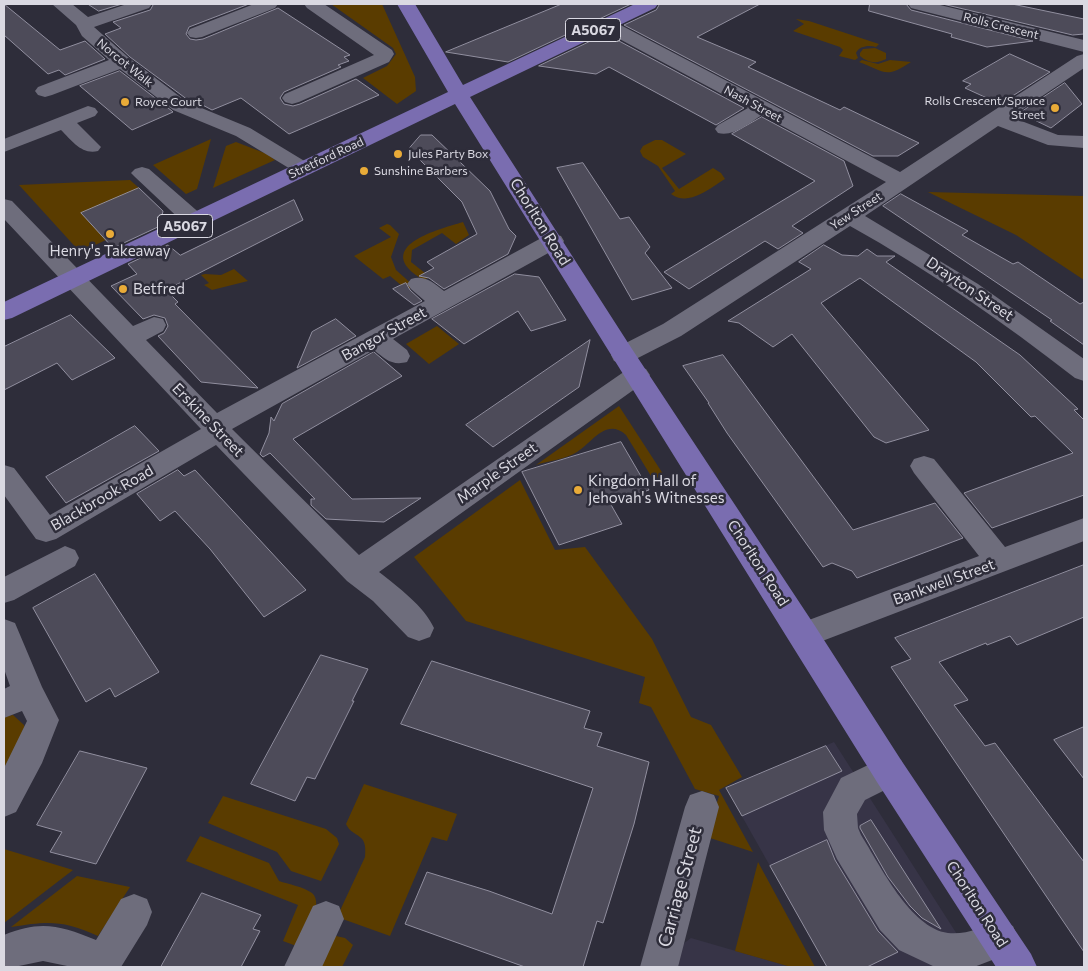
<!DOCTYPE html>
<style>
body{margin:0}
#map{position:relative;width:1088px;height:971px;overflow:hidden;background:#2e2d3a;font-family:Commissioner,sans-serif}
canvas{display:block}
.frame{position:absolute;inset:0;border:5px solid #dad9e2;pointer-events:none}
</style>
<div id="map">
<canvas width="1088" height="971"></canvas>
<div class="frame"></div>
</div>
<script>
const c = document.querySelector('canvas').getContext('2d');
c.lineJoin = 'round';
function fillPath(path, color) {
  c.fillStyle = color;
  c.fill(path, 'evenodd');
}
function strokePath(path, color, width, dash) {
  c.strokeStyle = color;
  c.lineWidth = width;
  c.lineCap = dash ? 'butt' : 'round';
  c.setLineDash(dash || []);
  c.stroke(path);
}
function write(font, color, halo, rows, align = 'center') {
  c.font = font + ' Commissioner,sans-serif';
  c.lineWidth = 5;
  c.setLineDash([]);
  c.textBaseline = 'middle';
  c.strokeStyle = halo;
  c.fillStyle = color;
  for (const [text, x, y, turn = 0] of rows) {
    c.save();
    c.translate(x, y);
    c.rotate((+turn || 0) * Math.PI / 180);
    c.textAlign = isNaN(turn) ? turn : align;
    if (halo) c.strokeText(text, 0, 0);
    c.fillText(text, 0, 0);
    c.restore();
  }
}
fillPath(new Path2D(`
 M834 742 978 967H827L726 788Z
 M691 938 791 967H674L679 947Z`), '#373447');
fillPath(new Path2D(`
 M331 4H382L415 77 416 91 397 104 363 78 387 66 396 54 393 48Z
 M796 19 809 21 879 44 876 47C869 45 859 46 856 53L858 58 855 60 839 56 843 50 840 47 793 31 804 24Z
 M875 48 886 53V59C877 64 868 63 860 56V53L863 49Z
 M862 60 878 64 890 60 911 62C885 79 886 72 859 62Z
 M211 139 197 189 186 194 153 165Z
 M655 140H662L686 154 662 168 679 189 713 168 721 173 725 179C710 188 689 207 671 194L675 191 658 166 643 157 640 151 643 146Z
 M236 142 267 154 275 160 213 188 226 146Z
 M130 180 139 188 106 240 80 252 19 185Z
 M928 192 1084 196V280L1016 235Z
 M463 222 469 235 456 244 442 233 412 250 411 262 430 277 423 280C418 276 412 273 408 268 386 241 448 227 463 222Z
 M387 224 390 225 399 234 391 257 396 270 414 286 407 290 390 276 383 279 354 256 391 237 379 228Z
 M234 269 248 281 212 290 204 285 209 283 201 275 205 274 221 275Z
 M437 326 459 344 429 364 406 344Z
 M619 406 665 477 654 481 626 435C606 417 592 443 577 452 566 459 548 461 536 465Z
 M520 480 555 550 585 547 652 639 691 717 711 725 742 777 719 790 753 852 707 837 719 796 695 789 651 707 639 703 645 677 466 621 414 557Z
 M13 715 24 725 25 731 4 771V717Z
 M364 784 457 814 447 841 432 837 390 936 337 917 365 857C368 831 353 839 346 824Z
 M223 796 326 829 337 838 339 844 321 881 291 871 277 852 208 823Z
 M200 836 269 863 279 881C288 884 304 887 312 893 325 904 304 935 299 947L283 941 298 905 186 861Z
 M4 849 73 870 4 923Z
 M758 862 815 967H791L735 951Z
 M77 876 130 887 98 936C63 920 48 921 11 927Z
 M327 934 345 938 353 945 342 967H312Z`), '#5a3c00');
const building = new Path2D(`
 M4 4 60 50 85 41 105 59 65 75 59 70 48 74 4 35Z
 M88 4H122L99 11Z
 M154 4H249L189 27 186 34 190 39 196 40 203 39 278 8 350 55 344 57 349 61 338 65 341 67 284 92 280 98 284 104 293 106 300 104 356 79 379 95 289 134 241 98 212 110 197 102 194 103 188 100 130 57 105 34 121 28 113 22 150 10Z
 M562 4H631L508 62 446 52Z
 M660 4H760L697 37 756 62 748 67 840 110 844 107 919 143 898 156H873L624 25 656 10Z
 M870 4H906L911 10 1033 41 987 47 951 37 952 34 869 11Z
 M943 4H1012L1084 19V34L1073 35Z
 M606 34 744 108 716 125 609 67 596 74 539 66Z
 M1010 54 1050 72 1000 104 965 88 971 84 963 81Z
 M120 71 172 111 173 112 132 130 80 86Z
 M1065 83 1082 104 1051 128 1020 113Z
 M762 117 844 161 853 186 792 226 803 233 778 249 765 241 689 289 664 272 815 181 732 134Z
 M421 135H432L490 191 509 229 516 236 508 254 444 289 429 278 419 276 434 268 427 262 477 234 462 202 409 149Z
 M583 163 620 219 629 217 650 247 645 253 672 288 632 300 557 168Z
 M139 188 163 211 160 226 113 248 81 213Z
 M901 194 968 231 962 235 1013 264 1018 262 1080 304 1084 302V345L1050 321 1052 320 883 206Z
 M294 200 303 220 166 290 178 302 175 304 258 388 201 382 158 336 164 333 168 326 165 318 154 315 143 319 111 286 137 274 128 264 168 245 180 255Z
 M824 245 842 255 858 256 867 249 877 256H895L886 262 1020 355 1078 409 1074 410 1084 420V495L992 528 964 493 1073 453 1035 416 1031 417 976 362 860 278 821 303 929 430 886 443 874 437 792 334 773 347 739 323 728 321 811 269 799 262Z
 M515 274 539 277 566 320 531 331 518 311 464 344 432 319Z
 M406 283 410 290 422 301 414 305 393 289Z
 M71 315 115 358 72 380 57 363 4 390V347Z
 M336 319 356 336 297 368 312 332Z
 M590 340 579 387 493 447 466 425Z
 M374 352 402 376 293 439 352 499 421 498 384 522 326 519 311 505V499H315L270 453 263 457 260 454 269 433 271 417 274 421 282 404Z
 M723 355 853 530 935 503 963 538 857 578 852 571 832 563 823 567 727 433 708 403H709L683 366Z
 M135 426 159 451 66 503 46 477Z
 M621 442 649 490 610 503 622 524 559 545 522 472Z
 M178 470 184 476 195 470 306 590 264 617 210 549 175 511 160 521 137 494Z
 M1084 565V617L1017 645 1010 636 987 645 986 643 939 662 968 700 954 705 985 746 995 743 1084 862V952L891 667 911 659 895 638Z
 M95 574 159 672 115 697 110 688 86 702 33 608Z
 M321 655 368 669 352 701H354L315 779 307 777 295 801 251 784Z
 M432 661 590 711 584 728 602 733 597 746 649 762 634 824 603 923 597 921 583 967H525L405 924 427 872 489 891 552 914 593 788 401 724Z
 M1084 727V779L1054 740Z
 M826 746 842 771 742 816 726 788Z
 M80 751 147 768 96 864 50 852 62 832 37 825Z
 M871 820 941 929 922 918 910 906 888 877 860 828V826Z
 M827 840 835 860 878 931 898 952 867 967H827L770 866Z
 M202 893 261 915 253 929 260 931 241 967H161Z`);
fillPath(building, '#4d4b59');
strokePath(building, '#918f9f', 1);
fillPath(new Path2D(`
 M52 4H72L88 17 127 4H152L149 8 94 27 129 58 187 102 250 128 311 165 315 169 311 173 304 175 297 173 236 136 173 110 120 69 52 95 45 97 38 95 35 91 38 87 109 60 82 36 76 25Z
 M254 4H278L275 8 202 37 196 38 190 37 187 33 190 29Z
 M304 4H324L392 50 394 54 389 62 299 102 292 104 285 102 282 98 285 94 374 55 307 8Z
 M908 4H936L1084 40V52L911 8Z
 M605 19 611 20 900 172 1077 56 1084 54V68L1011 117 1058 135 1084 136V148L1048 145 998 126 865 216 978 284 1084 359V381L1075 378C1003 322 929 270 850 226L681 336 632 361 623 364 614 361 611 355 614 349 663 324 886 182 762 115C749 123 734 137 718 133L715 129 718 125 748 108 599 28 596 24 599 20Z
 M88 106 95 108 98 112 95 116 77 123 101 147 98 151C82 155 72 141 61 130L4 152V139Z
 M142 167 149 169 203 216 206 221 203 226 195 228 187 226 135 177 131 173 135 169Z
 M4 199 12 201 133 326 154 317 163 319 166 325 163 331 146 340 217 413 425 301 411 289 407 284 411 279C425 275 432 282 444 291L545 236 553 234 561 236 564 241 561 246 393 339 407 350 410 356 407 362C392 366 385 359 374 350L232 429 359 555 628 369 637 366 646 369 650 375 646 381 379 572C398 587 424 606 434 628L430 637 419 641 408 637 373 601 347 581 216 445 56 539 46 542 36 539 4 495V465L14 468 50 515 201 429 4 219Z
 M924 456 934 459 1005 547 1084 518V541L804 648 793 644 789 635 793 626 979 556 914 473 910 466 914 459Z
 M65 546 75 550 79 558 75 566 14 600 4 603V577Z
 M4 619 15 623 42 687 59 720 42 763 16 812 4 817V768L27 721 22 711 4 718V689L10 686 4 669Z
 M889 755 901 760 906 771 901 782 865 800 857 814 858 828 861 835C880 865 910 928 948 933 966 935 984 927 1000 921L1013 926 1018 939 1013 952 974 967H935L899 950 880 930 837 859 824 830 823 812 841 778Z
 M702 791 714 795 719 807 678 967H640L685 807 690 795Z
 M134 894 147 899 152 912 147 925 121 967H72L43 961 14 967H4V935C40 920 60 925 96 940L121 899Z
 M326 901 339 906 344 919 322 967H284L313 906Z`), '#6e6d7c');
fillPath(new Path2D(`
 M397 4H415L463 85 635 4H658L655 8 470 97 632 349 815 626 901 760 1031 954 1037 967H996L877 782 455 104 12 318 4 320V302L448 92Z`), '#7a6db0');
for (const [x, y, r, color] of [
 [125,102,5,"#e9ab38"],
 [1055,108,5,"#e9ab38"],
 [398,154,5,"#e9ab38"],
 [364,171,5,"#e9ab38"],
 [110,234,5,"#e9ab38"],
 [123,289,5,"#e9ab38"],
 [578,490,5,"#e9ab38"]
]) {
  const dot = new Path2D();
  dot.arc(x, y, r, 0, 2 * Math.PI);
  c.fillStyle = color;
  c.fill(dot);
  strokePath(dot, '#2e2d3a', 2);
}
write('12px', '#dad9e2', '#2e2d3a', [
 ["Rolls Crescent",1001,26,14],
 ["Norcot Walk",125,63,39],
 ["Nash Street",753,104,28],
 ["Stretford Road",326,158,-25],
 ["Yew Street",856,211,-33]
]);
write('12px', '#dad9e2', '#2e2d3a', [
 ["Rolls Crescent/Spruce",1045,101,"right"],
 ["Street",1045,115,"right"],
 ["Royce Court",135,102],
 ["Jules Party Box",408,154],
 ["Sunshine Barbers",374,171]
], 'left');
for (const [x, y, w] of [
 [593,30,55],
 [185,226,55]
]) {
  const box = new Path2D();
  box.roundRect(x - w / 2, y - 11.5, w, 23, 4);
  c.fillStyle = '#2e2d3a';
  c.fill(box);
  strokePath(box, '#dad9e2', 1);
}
write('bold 14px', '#dad9e2', null, [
 ["A5067",593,30],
 ["A5067",185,226]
]);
write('15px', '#dad9e2', '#2e2d3a', [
 ["Chorlton Road",540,222,58],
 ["Drayton Street",970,289,34],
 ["Bangor Street",384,334,-29],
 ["Erskine Street",208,420,46],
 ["Marple Street",497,473,-35],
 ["Blackbrook Road",102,498,-30],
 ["Chorlton Road",758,563,57],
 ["Bankwell Street",944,582,-20],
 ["Chorlton Road",977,904,57]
]);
write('15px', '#dad9e2', '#2e2d3a', [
 ["Henry's Takeaway",110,251,"center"],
 ["Betfred",133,289],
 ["Kingdom Hall of",588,481],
 ["Jehovah's Witnesses",588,498]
], 'left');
write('18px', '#dad9e2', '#2e2d3a', [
 ["Carriage Street",680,887,-75]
]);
</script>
